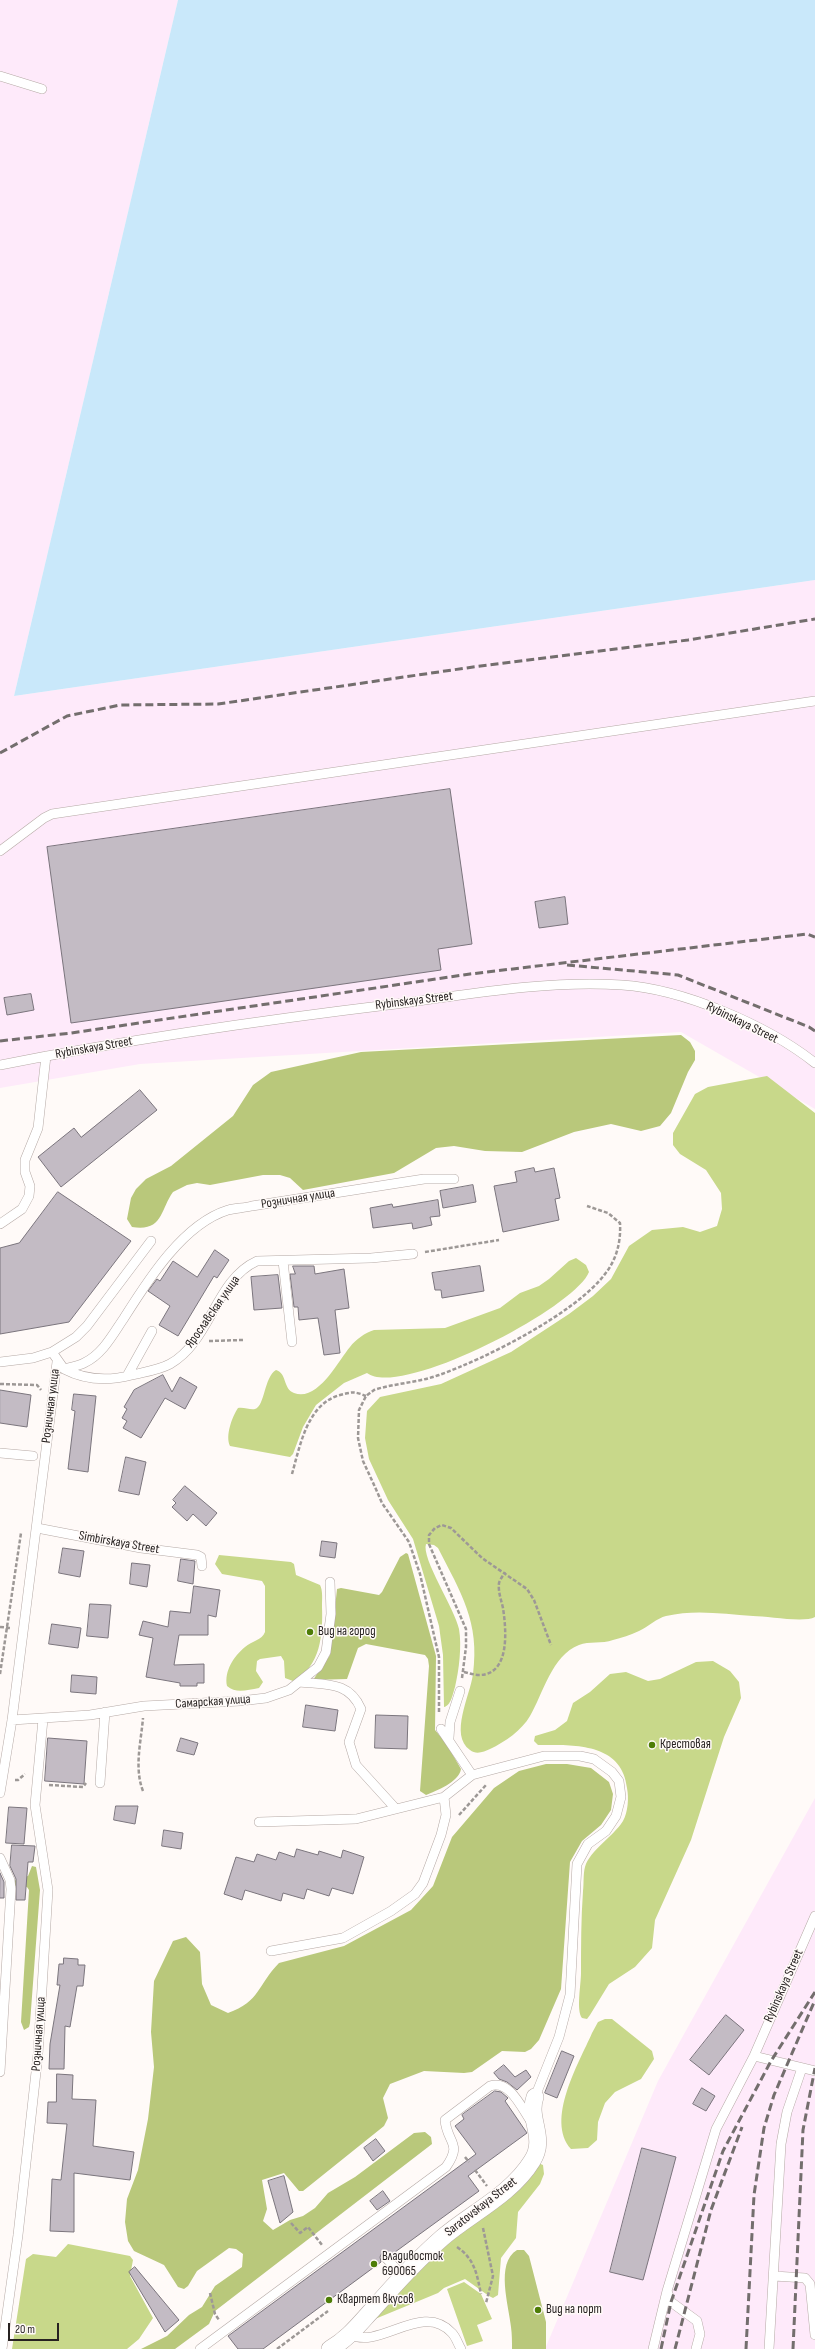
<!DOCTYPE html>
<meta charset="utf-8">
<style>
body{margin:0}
#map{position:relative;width:815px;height:2349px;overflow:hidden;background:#fffaf8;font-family:"Sofia Sans Condensed",sans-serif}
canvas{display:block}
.scale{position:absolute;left:8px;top:2323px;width:51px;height:18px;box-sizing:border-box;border:2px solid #272221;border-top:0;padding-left:5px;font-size:12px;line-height:14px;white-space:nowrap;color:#272221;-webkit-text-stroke:3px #fffaf8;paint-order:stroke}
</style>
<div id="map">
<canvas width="815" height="2349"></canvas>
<div class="scale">20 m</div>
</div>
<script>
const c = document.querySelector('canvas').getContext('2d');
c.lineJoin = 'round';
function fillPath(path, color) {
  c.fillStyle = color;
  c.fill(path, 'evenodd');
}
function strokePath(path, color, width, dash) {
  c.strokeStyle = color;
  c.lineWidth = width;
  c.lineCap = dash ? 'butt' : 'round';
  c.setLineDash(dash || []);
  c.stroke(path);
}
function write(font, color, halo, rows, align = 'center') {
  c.font = font + ' "Sofia Sans Condensed",sans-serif';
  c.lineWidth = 3;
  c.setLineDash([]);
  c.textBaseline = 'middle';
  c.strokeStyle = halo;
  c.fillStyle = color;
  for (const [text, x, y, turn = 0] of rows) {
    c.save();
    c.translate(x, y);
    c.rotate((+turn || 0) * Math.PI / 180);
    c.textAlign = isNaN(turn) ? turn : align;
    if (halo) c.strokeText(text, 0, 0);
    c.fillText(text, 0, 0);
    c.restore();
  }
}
fillPath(new Path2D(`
 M0 0H178L14 696 815 580V1109L681 1032 140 1064 0 1088Z
 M815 1798V2349H545L658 2081Z`), '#feeafa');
fillPath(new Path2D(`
 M767 1076 815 1113V1617C804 1623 767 1616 753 1616 724 1614 695 1609 666 1616 657 1618 648 1627 639 1631 631 1635 621 1638 613 1640 602 1644 589 1641 579 1645 552 1655 543 1694 530 1716 522 1730 505 1742 490 1749 484 1752 476 1755 470 1750 449 1735 470 1696 473 1674 480 1622 461 1593 438 1548L434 1545 426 1544C421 1558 455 1609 459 1629 462 1646 459 1670 455 1687 453 1693 451 1706 444 1707L443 1655 439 1626 413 1539 388 1500 369 1459 365 1438 367 1411 380 1397 441 1384 511 1352 569 1314 593 1296 611 1279 629 1246 652 1230 683 1227 700 1232 717 1226 722 1209 721 1193 706 1170 680 1154 673 1145V1133L695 1094 708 1087Z
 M576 1258 586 1265 589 1272C575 1308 400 1399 367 1373L344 1383 316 1405 303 1427 293 1454 290 1457 230 1446C225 1436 232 1417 238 1408 244 1407 250 1410 255 1409 265 1406 264 1377 276 1370 287 1373 283 1389 294 1393 318 1402 338 1361 350 1347 356 1339 365 1333 374 1330L445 1328 500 1308 520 1293 539 1286 549 1279 569 1261Z
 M219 1555 291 1562 294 1564 296 1575 320 1585C323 1591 322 1599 322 1607 323 1634 321 1667 293 1681L285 1678 284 1661 281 1656 260 1659 257 1661 256 1671 263 1682 259 1688C247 1690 236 1694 227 1686 224 1671 234 1656 245 1647 252 1641 262 1640 265 1632V1586L262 1581 222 1574 215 1564Z
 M713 1661 730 1671 739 1682 741 1698 724 1737 691 1840 655 1920 652 1948 635 1967 609 1984 590 2015 587 2019 582 2018C576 2011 581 1984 581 1973 581 1946 581 1919 583 1891 584 1884 583 1874 585 1867 590 1850 612 1838 623 1821 628 1812 629 1798 627 1788 622 1742 573 1745 538 1745L534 1741 535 1736 555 1730 567 1721 573 1703 590 1692 610 1674 626 1672 648 1681 660 1679 696 1662Z
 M605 2019H612L652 2051 654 2059 641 2079 615 2092 605 2103 598 2122 597 2140 588 2148 571 2149C545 2120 579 2063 592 2033L598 2022Z
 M538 2163 543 2165 544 2174 540 2184 518 2212 516 2238 501 2258 498 2295 493 2298 489 2296 465 2279 444 2288 438 2293 375 2319 407 2281Z
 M68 2244 130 2256 133 2260 130 2276 153 2318 139 2339 127 2349H12L26 2259 33 2254 56 2257Z
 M464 2282 481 2294 492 2319 477 2325 483 2341 467 2346 447 2289Z`), '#c8d88a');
fillPath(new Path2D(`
 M681 1035 690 1042 695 1051V1060L688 1072 671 1113 660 1126 641 1131 611 1124 574 1132 522 1152 485 1151 454 1146 436 1148 394 1173 303 1190 290 1178 280 1175H263L210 1185 197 1183 187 1185 173 1192C160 1210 163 1232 132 1227L127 1219 131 1198 136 1189 146 1179 171 1166 233 1116 253 1085 271 1072 361 1052Z
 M406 1553 408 1554 436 1656 435 1730 446 1743 461 1769C459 1782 436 1791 426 1795L420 1791 429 1666 428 1659 425 1655 366 1644 358 1648 347 1679 313 1680 330 1655 337 1589 341 1588 379 1595 382 1592 400 1557Z
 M546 1764H567L591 1768 609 1782 613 1794 611 1810 601 1825 582 1841 570 1862 561 1989 539 2040 531 2049 525 2052 502 2051 472 2072 464 2073 424 2071 390 2084 383 2098 388 2118 384 2126 303 2191H299L284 2173 262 2180 267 2209 263 2221 273 2230 290 2220 303 2216 315 2208 328 2193 355 2177 414 2133 425 2132 431 2137 432 2144 215 2311 209 2324 175 2349H141L167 2336 189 2315 202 2307 215 2286 242 2267 243 2254 236 2249 229 2248 197 2271 188 2286 184 2289 178 2287 164 2265 134 2251 128 2241 125 2222 127 2199 138 2170 148 2119 154 2067 151 2032 154 1981 173 1941 186 1937 200 1952 202 1984 211 2005 228 2013C260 2002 258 1984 279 1963L344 1946 411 1910 433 1886 452 1837 494 1788 519 1771Z
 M32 1866 36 1867 40 1890 30 2023 29 2027 24 2030 21 2022 29 1890 27 1887 15 1886 14 1883 16 1879 28 1876Z
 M517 2250H524L529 2256 546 2322V2349H512C512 2342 512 2334 511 2327 509 2306 495 2263 517 2250Z`), '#b9c87b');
fillPath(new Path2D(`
 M178 0H815V580L14 696Z`), '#c9e8fa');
const building = new Path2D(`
 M450 789 472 944 438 949 441 970 71 1023 47 847Z
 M565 897 568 924 539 928 535 902Z
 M31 994 34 1010 7 1015 4 998Z
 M140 1090 157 1110 61 1187 38 1157 74 1128 81 1137Z
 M534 1168 535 1172 554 1168 560 1198 555 1199 559 1220 503 1232 494 1186 517 1182 515 1172Z
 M473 1185 476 1202 443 1208 440 1191Z
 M58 1192 131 1241 69 1322 0 1334V1248L19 1243Z
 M438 1200 440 1216 430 1217 432 1225 413 1229 412 1223 373 1228 370 1208 392 1204 393 1207Z
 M215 1250 229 1260 217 1278 214 1276 178 1336 159 1325 170 1306 148 1291 157 1279 160 1281 173 1261 197 1277Z
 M293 1266H314L315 1274 344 1269 349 1308 335 1310 340 1353 324 1355 318 1318 299 1320 298 1307H294L290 1274H295Z
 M480 1266 484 1291 442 1298 441 1290H435L432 1273Z
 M278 1275 282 1308 254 1310 251 1277Z
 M163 1375 172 1392 180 1377 197 1387 185 1409 165 1398 141 1438 123 1428 127 1421 122 1418 127 1409 124 1407 134 1390Z
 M0 1390 31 1395 27 1427 0 1423Z
 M74 1394 96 1396 88 1472 68 1469 75 1411 72 1410Z
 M126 1457 146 1462 139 1495 119 1491Z
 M185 1486 217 1513 206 1526 193 1514 187 1521 172 1507 176 1503 173 1500Z
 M322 1541 337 1543 335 1558 320 1556Z
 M63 1548 84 1551 80 1577 59 1573Z
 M181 1559 195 1561 193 1584 178 1581Z
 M132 1563 150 1565 147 1587 130 1584Z
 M194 1586 220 1590 216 1617 208 1615V1635H179L174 1665 204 1664V1683H197V1686H180V1683L146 1677 153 1638 139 1635 143 1621 168 1627 170 1611 190 1613Z
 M90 1604 111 1605 108 1638 87 1636Z
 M52 1624 81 1628 78 1648 49 1644Z
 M72 1675 97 1677 96 1694 71 1692Z
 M306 1705 338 1710 335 1731 303 1727Z
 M376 1715 408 1716 407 1749 375 1748Z
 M48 1738 87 1741 84 1784 45 1781Z
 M181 1738 198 1743 194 1755 177 1751Z
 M116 1806H138L135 1824 114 1820Z
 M9 1807 27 1808 24 1844 6 1843Z
 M164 1830 183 1833 181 1849 162 1846Z
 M12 1845 35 1846 33 1862H28L25 1900H16V1879L10 1866Z
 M297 1849 318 1855 319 1851 341 1858 343 1850 364 1857 353 1894 332 1888 329 1896 307 1889 304 1899 283 1893 281 1901 245 1890 242 1900 224 1894 236 1857 254 1862 257 1854 276 1860 279 1852 294 1857Z
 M0 1873 4 1882V1898H0Z
 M64 1958 78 1959V1965H85L83 1986H77L70 2027 65 2026 64 2069H49L50 2044 60 1985H57L59 1964H63Z
 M726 2015 744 2030 709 2075 690 2060Z
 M562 2051 574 2056 557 2098 545 2093Z
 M504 2065 515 2077 526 2070 531 2077 517 2090 507 2082 499 2079 494 2073Z
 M57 2074 73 2075 72 2099 96 2100 93 2146 134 2152 130 2180 74 2173V2232L50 2231 52 2179 61 2180 67 2124 47 2123 48 2102H56Z
 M702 2088 715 2096 706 2111 693 2104Z
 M495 2091 501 2092 508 2098 505 2101 527 2133 468 2176 479 2191 391 2255 387 2252 382 2253 380 2257 381 2262 263 2349H238L228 2336 476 2154 455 2126 464 2119 462 2115Z
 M376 2139 385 2151 373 2161 364 2148Z
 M642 2148 676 2157 643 2280 610 2272Z
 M284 2176 293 2212 280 2223 268 2181Z
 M383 2191 390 2201 377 2210 370 2201Z
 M135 2267 179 2320 165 2332 129 2272Z`);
fillPath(building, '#c3bbc4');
strokePath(building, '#7b757d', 1);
const service = new Path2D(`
 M0 76 42 89
 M0 851 44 818 52 814 815 701
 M0 1065C131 1039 263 1020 396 1004 471 994 546 980 622 985 683 989 767 1025 815 1063
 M0 1224 22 1209 29 1196 30 1186 25 1172V1160L38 1128 46 1056
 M151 1241 87 1326 76 1337 52 1352 64 1369C71 1367 78 1366 84 1363 103 1354 113 1334 124 1318 148 1280 183 1224 228 1210 236 1208 244 1208 252 1206L424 1179H454
 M283 1261 292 1342
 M0 1362 33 1358 52 1352
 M64 1369C85 1380 109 1381 132 1375 144 1372 159 1370 170 1364 211 1341 215 1280 257 1261L371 1258 413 1254
 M127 1376 152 1331
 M0 1453 33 1456
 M37 1528 141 1548 197 1555 201 1557 202 1566
 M299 1682C326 1685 349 1681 361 1709L349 1742 356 1765 396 1809
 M12 1720 90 1715 144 1706 240 1701 266 1698 289 1690 318 1667 326 1652 331 1614 330 1582
 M441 1729 472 1775
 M449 1738 450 1722 460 1691
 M100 1783 105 1712
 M0 1793 12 1720 57 1362
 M259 1822 356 1819 444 1797 472 1775 544 1756H580L594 1759 612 1772 619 1781 621 1797 616 1816 606 1831 588 1844 577 1864 570 1995 559 2037 535 2097
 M0 1858 10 1880 11 1889 0 2072
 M271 1951 343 1938 391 1911 415 1894 423 1883 441 1835 446 1815 444 1797
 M754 2056 815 2071
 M386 2258 404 2277
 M774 2276 805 2278 810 2284 815 2335
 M667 2291 671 2302 697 2321 700 2334 696 2349
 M351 2335C381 2349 423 2301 452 2333 456 2337 458 2344 461 2349
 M2 2349 18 2235 38 2054 48 1890 35 1805 43 1719
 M200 2349 446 2167C463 2143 447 2143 445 2120L490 2086C510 2079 522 2109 532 2123
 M653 2349 667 2291 716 2129 754 2056 815 1916
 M769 2349 781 2144 787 2112 802 2068`);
const minor = new Path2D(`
 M330 2349C349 2338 359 2324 374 2308 395 2284 418 2259 442 2238 471 2213 511 2195 532 2161 547 2138 527 2119 535 2097`);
strokePath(service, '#b5a9a5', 10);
strokePath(minor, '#b5a9a5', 18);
strokePath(new Path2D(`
 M425 1252 499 1240
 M209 1341 243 1340
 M0 1384 37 1385 41 1390
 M292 1474C300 1446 307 1404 340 1395 352 1392 354 1391 366 1396
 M0 1627 11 1628
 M464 1672C469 1673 474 1675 479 1675 511 1675 506 1628 503 1608 501 1599 498 1592 499 1583 500 1579 503 1576 505 1572
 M0 1674 21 1533
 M462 1678 466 1647V1629L429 1544V1535L435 1528 442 1525 451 1528 482 1558 527 1589 534 1600 551 1645
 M439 1712V1657L420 1574 409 1542 382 1503 375 1487 363 1461 358 1438 359 1410 366 1396 374 1390C395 1383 417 1383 439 1375 485 1359 576 1313 605 1274 617 1259 621 1241 620 1223L608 1213 587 1206
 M15 1780H18L25 1774
 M49 1785 83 1787 86 1783
 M143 1791C134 1768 141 1742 143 1718
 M459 1815 486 1785
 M465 2157 469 2162
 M475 2170 487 2186
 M291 2223 300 2233 308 2227 322 2245
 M483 2228 493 2276 486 2303
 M457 2247C475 2259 477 2275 481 2294
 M210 2293 215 2314 219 2320
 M277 2349 328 2311`), '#9d9896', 2.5, [4, 2]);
strokePath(service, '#fff', 9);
strokePath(minor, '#fff', 17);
strokePath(new Path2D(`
 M0 753 67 716 120 705 218 704 473 667 688 640 815 619
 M567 965 678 975 809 1027 815 1031
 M0 1041 71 1033 470 974 807 934 815 937
 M661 2349 671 2302 723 2151 771 2061 815 1992
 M675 2349 711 2210 742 2127
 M746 2349 754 2195 764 2128 774 2095 815 2000
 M793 2349 803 2130 815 2068`), '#736e6d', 3, [8, 4]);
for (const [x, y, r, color] of [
 [310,1632,4,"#4e7d07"],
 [652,1745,4,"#4e7d07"],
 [374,2264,4,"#4e7d07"],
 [329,2300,4,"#4e7d07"],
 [538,2310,4,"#4e7d07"]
]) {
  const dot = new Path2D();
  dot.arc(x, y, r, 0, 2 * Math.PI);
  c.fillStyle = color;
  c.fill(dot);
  strokePath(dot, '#fffaf8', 1.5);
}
write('13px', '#272221', '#fffaf8', [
 ["Rybinskaya Street",414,1001,-7],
 ["Rybinskaya Street",742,1023,26],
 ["Rybinskaya Street",94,1048,-10],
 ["Розничная улица",298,1199,-9],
 ["Ярославская улица",213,1312,-55],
 ["Розничная улица",51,1406,-83],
 ["Simbirskaya Street",119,1543,10],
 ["Самарская улица",213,1702,-4],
 ["Rybinskaya Street",784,1986,-66],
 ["Розничная улица",39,2034,-86],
 ["Saratovskaya Street",481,2207,-38]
]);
write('13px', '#272221', '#fffaf8', [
 ["Вид на город",318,1632],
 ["Крестовая",660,1745],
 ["Владивосток",382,2257],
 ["690065",382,2272],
 ["Квартет вкусов",337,2300],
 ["Вид на порт",546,2310]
], 'left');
</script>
